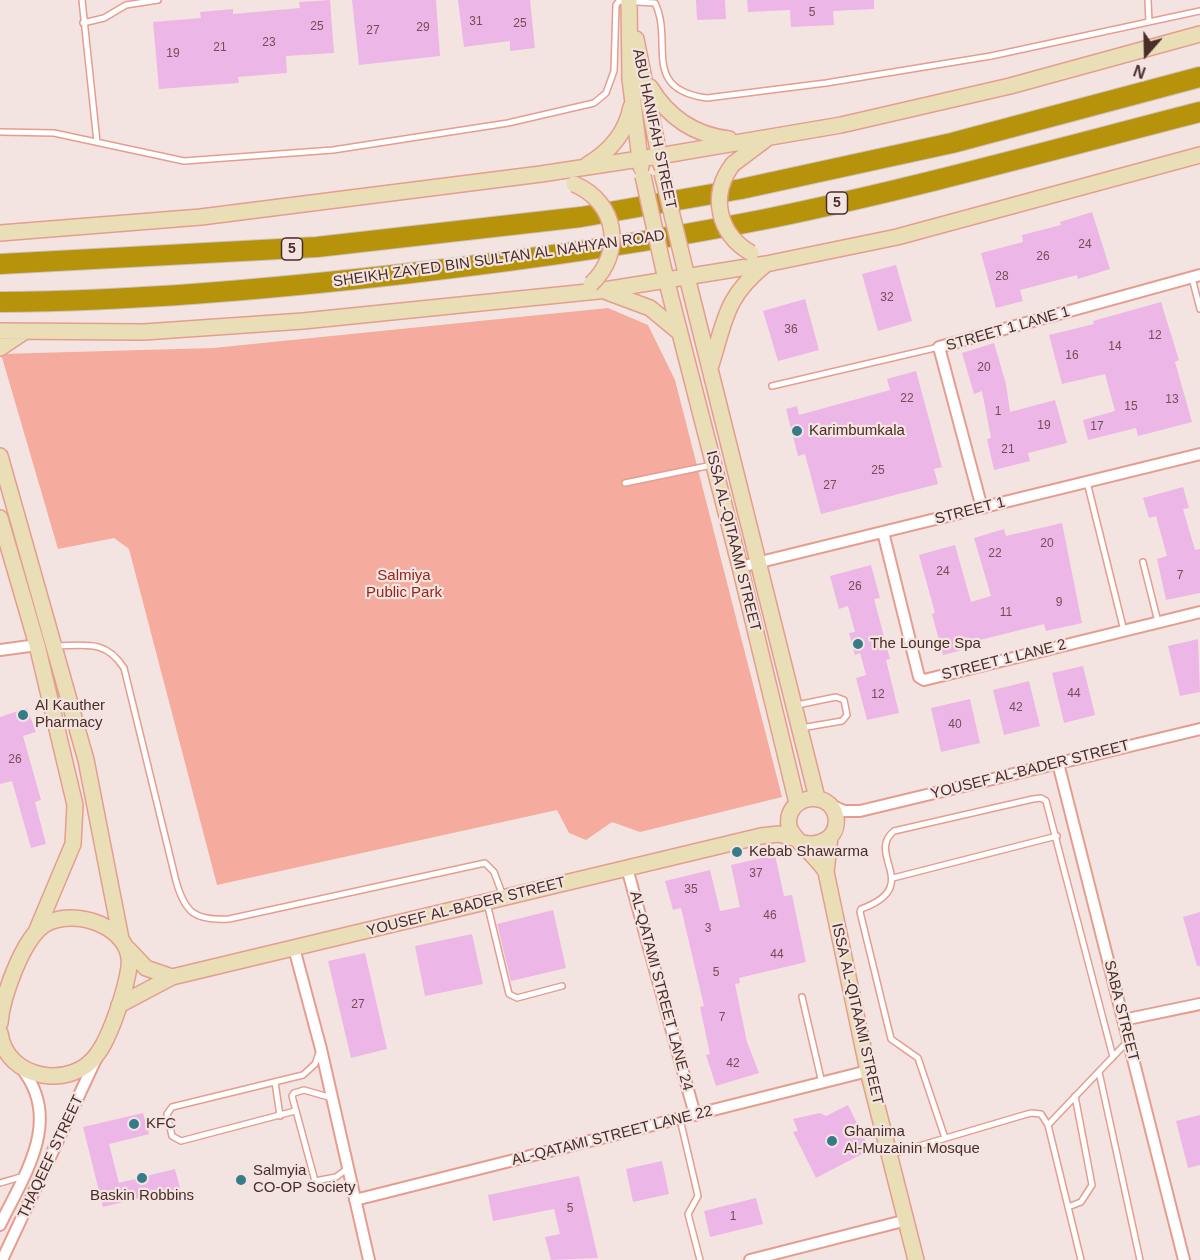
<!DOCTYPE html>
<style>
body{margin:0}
#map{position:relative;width:1200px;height:1260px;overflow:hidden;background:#f4e4e1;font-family:Helvetica,sans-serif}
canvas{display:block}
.north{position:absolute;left:1116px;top:24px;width:60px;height:60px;-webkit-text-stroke:4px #f4e4e1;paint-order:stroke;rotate:200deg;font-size:16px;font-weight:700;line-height:24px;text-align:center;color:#4a2d28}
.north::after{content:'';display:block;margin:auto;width:21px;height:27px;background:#4a2d28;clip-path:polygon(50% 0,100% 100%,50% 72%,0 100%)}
</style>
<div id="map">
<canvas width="1200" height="1260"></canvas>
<div class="north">N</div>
</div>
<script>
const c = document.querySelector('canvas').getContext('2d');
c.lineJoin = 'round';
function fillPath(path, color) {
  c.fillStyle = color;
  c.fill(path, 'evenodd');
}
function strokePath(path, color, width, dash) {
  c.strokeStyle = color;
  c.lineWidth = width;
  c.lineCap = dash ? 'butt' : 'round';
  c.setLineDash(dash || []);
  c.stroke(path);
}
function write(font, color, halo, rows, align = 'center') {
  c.font = font + ' Helvetica,sans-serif';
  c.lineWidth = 4.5;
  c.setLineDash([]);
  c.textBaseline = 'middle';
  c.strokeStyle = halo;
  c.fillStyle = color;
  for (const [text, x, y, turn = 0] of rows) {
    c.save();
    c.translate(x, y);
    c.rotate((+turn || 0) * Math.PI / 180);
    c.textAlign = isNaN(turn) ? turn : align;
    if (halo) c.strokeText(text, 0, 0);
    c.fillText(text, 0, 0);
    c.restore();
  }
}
fillPath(new Path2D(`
 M608 308 648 325 675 380 782 797 640 832 612 822 586 840 569 833 557 810 217 885 129 549 114 538 58 549 1 354 213 348Z`), '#f5ab9e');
fillPath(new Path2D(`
 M330 0 334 53 286 56 287 73 238 77 239 83 159 89 153 22 201 18 200 12 233 9V14L300 8 299 2Z
 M352 0H436L440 56 359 65Z
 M458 0H530L535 48 510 51V41L464 47Z
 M696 0H725L726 19 697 20Z
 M747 0H874V9L833 11 834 25 791 27 790 10 748 12Z
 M1092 212 1110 269 1078 279 1077 275 1020 290 1023 301 996 308 981 253 1023 242 1022 235 1061 225 1060 222Z
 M896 265 912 321 878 331 862 274Z
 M805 299 819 350 778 361 763 311Z
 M1161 302 1179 360 1175 362 1192 422 1138 436 1136 428 1088 440 1083 420 1115 411 1105 374 1062 384 1049 335 1094 324 1093 321Z
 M994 343 1006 384 1010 412 1055 400 1067 443 1028 453 1030 461 994 470 987 439 991 438 982 391 974 394 962 353Z
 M916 371 942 467 934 469 938 484 821 514 805 454 798 456 786 409 797 406 799 415 890 390 887 379Z
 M1183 487 1189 508 1183 509 1195 550 1200 549V593L1166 600 1157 559 1167 556 1156 516 1149 518 1143 498Z
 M1062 523 1082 623 1046 631 1044 624 976 641 978 646 943 655 932 614 935 613 919 555 955 545 971 602 991 596 974 538 1004 529 1006 536Z
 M871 565 880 598 874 599 890 659 886 660 899 713 867 720 856 678 866 675 860 653 855 655 849 633 855 632 848 606 839 609 830 576Z
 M1198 639 1200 692 1180 696 1168 646Z
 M1083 666 1095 715 1064 723 1052 673Z
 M1029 681 1040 726 1004 735 993 690Z
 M970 699 980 743 941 752 931 708Z
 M27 708 36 732 23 736 41 800 35 802 46 844 31 848 12 781 0 784V717Z
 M775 855 784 896 792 895 806 962 739 978 740 983 735 984 747 1042 759 1073 716 1086 706 1055 710 1054 700 1007 704 1006 681 908 673 910 665 881 710 870 720 911 740 907 731 865Z
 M553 910 566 968 511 981 497 924Z
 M1200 912V966H1197L1183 917Z
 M472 934 483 984 425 996 415 946Z
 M365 953 387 1049 351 1058 328 961Z
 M848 1105 870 1150 816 1178 793 1132 798 1131 793 1119 820 1113 826 1116Z
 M143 1113 149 1134 109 1144 119 1183 175 1169 180 1188 103 1207 83 1127Z
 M1200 1115V1165L1188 1168 1176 1121Z
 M662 1161 669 1194 633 1202 626 1169Z
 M579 1176 598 1258 551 1260 545 1237 560 1234 554 1209 493 1221 488 1195Z
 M756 1198 763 1224 710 1237 704 1211Z`), '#ecb6e6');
const lane = new Path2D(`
 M82 0 97 142
 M1148 0 1149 22
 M83 23 104 18 126 5 158 0
 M0 132 54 133 184 161 333 150 508 123 594 103 606 93 614 71 616 5 619 1 655 3C674 42 640 89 707 98L826 83 991 56 1200 11
 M1192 278 1200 309
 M772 386 939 347
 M1087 482 1124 631
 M625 483 712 465
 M1143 562 1158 622
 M57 646C87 645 106 640 124 668L176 881C185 913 195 921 229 919L485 863 494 872 503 896
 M797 705 836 697 844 700 847 715 842 721 801 728
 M893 878 1057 836
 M487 903 509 994 517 998 562 986
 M802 997 822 1083
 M1099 1072 1140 1260
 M275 1082 280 1116
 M332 1098 304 1090 294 1093 292 1096 315 1181 336 1177 347 1169
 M295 1111 181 1141 172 1136 167 1114 172 1107 303 1075 315 1064 319 1053
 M680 1119 698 1196 688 1214 700 1260
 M1048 1125 1128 1041
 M945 1138 918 1058 891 1039 860 912 861 909C924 886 865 855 894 831L1033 799 1041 798 1046 801 1113 1057
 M892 1154 1017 1117 1031 1113 1041 1114 1048 1125 1081 1260
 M0 1183 24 1176
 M1068 1207 1081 1202 1092 1185 1075 1096`);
const street = new Path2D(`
 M982 508 939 347 1200 275
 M883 532 919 677 924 680 1200 612
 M740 567 1200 454
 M0 650 37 645
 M1058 763 1184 1260
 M831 805 844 811H860L1200 729
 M627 868 695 1115
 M294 948 321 1049 369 1260
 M1123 1020 1200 1004
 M355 1200 868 1071
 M0 1225C24 1175 63 1121 22 1069
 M2 1260 96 1059
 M750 1260 907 1220`);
const secondary = new Path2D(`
 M629 0 630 79 641 167
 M636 39 661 165
 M650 87C668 117 695 135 729 139
 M733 164 765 140
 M587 165C609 152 626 133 631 107
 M0 233 201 217 541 174 659 156 841 125 1010 86 1200 34
 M685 269 817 798
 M664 271 740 567 797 803
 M607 292 650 308 679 332
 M0 331 144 332 303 321 598 291 766 264 897 237 1200 155
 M0 348 24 332
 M711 365C725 321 725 297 765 265
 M0 456 86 760 121 939
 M0 518 37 645 75 805 73 844 36 932
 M830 837 826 872 868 1071 916 1260
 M803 843C819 847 839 838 836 817 830 787 784 796 789 826 791 838 818 857 826 872
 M128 949 146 968 172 977
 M119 1005 172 977 761 836 779 834 797 839
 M0 1023C2 998 22 940 44 925 74 906 134 927 129 967 126 989 111 1035 98 1053 73 1091 6 1080 0 1033`);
const highway = new Path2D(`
 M0 264 317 247 581 217 741 189 952 143 1200 77
 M0 302C135 301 269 289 403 274 525 260 646 243 766 219 912 189 1056 149 1200 112`);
strokePath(lane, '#e59d90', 8);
strokePath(street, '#e59d90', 14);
strokePath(secondary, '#e59d90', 18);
strokePath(highway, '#ccc4c3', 22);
strokePath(lane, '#fff', 5);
strokePath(street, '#fff', 10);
strokePath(secondary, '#e9deb6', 15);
strokePath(highway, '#b7920b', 20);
const secondaryBridge = new Path2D(`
 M733 164C709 195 718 234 751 253
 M662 173 685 269
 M643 176 664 271
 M574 184C617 202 625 252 591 284`);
strokePath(secondaryBridge, '#e59d90', 18, []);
strokePath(secondaryBridge, '#e9deb6', 15);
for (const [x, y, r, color] of [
 [797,431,6,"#367c88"],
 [858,644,6,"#367c88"],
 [23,715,6,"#367c88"],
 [737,852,6,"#367c88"],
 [134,1124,6,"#367c88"],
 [832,1141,6,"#367c88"],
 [142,1178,6,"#367c88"],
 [241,1180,6,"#367c88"]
]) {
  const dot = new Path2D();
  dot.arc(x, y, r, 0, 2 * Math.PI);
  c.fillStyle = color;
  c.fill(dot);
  strokePath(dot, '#f4e4e1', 2);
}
write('12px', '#724f58', null, [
 ["5",812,13],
 ["31",476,22],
 ["25",520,24],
 ["25",317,27],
 ["29",423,28],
 ["27",373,31],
 ["23",269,43],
 ["21",220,48],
 ["19",173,54],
 ["24",1085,245],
 ["26",1043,257],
 ["28",1002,277],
 ["32",887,298],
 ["36",791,330],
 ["12",1155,336],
 ["14",1115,347],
 ["16",1072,356],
 ["20",984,368],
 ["22",907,399],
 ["13",1172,400],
 ["15",1131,407],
 ["1",998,412],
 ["19",1044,426],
 ["17",1097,427],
 ["21",1008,450],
 ["25",878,471],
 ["27",830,486],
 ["20",1047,544],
 ["22",995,554],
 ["24",943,572],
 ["7",1180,576],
 ["26",855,587],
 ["9",1059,603],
 ["11",1006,613],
 ["44",1074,694],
 ["12",878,695],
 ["42",1016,708],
 ["40",955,725],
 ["26",15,760],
 ["37",756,874],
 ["35",691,890],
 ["46",770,916],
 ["3",708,929],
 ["44",777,955],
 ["5",716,973],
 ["27",358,1005],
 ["7",722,1018],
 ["42",733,1064],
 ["5",570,1209],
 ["1",733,1217]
]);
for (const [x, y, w] of [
 [837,203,21],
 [292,249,21]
]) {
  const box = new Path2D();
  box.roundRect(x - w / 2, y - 11, w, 22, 4.5);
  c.fillStyle = '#f4e4e1';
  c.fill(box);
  strokePath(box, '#4a2d28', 1.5);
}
write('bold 14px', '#4a2d28', null, [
 ["5",837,203],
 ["5",292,249]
]);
write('15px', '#4a2d28', '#f4e4e1', [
 ["ABU HANIFAH STREET",654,129,78],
 ["SHEIKH ZAYED BIN SULTAN AL NAHYAN ROAD",499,259,-8],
 ["STREET 1 LANE 1",1008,329,-16],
 ["STREET 1",970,511,-14],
 ["ISSA AL-QITAAMI STREET",733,541,76],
 ["STREET 1 LANE 2",1004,660,-14],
 ["YOUSEF AL-BADER STREET",1030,770,-14],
 ["YOUSEF AL-BADER STREET",466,907,-14],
 ["AL-QATAMI STREET LANE 24",661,991,75],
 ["SABA STREET",1121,1011,76],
 ["ISSA AL-QITAAMI STREET",857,1014,77],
 ["AL-QATAMI STREET LANE 22",612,1136,-14],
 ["THAQEEF STREET",51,1157,-65]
]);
write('15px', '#4a2d28', '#f4e4e1', [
 ["Karimbumkala",809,431],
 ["The Lounge Spa",870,644],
 ["Al Kauther",35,706],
 ["Pharmacy",35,723],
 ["Kebab Shawarma",749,852],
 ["KFC",146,1124],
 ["Ghanima",844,1132],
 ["Al-Muzainin Mosque",844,1149],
 ["Salmyia",253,1171],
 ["CO-OP Society",253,1188],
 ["Baskin Robbins",142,1196,"center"]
], 'left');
write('15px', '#972418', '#f4e4e1', [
 ["Salmiya",404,576],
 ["Public Park",404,593]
]);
</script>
